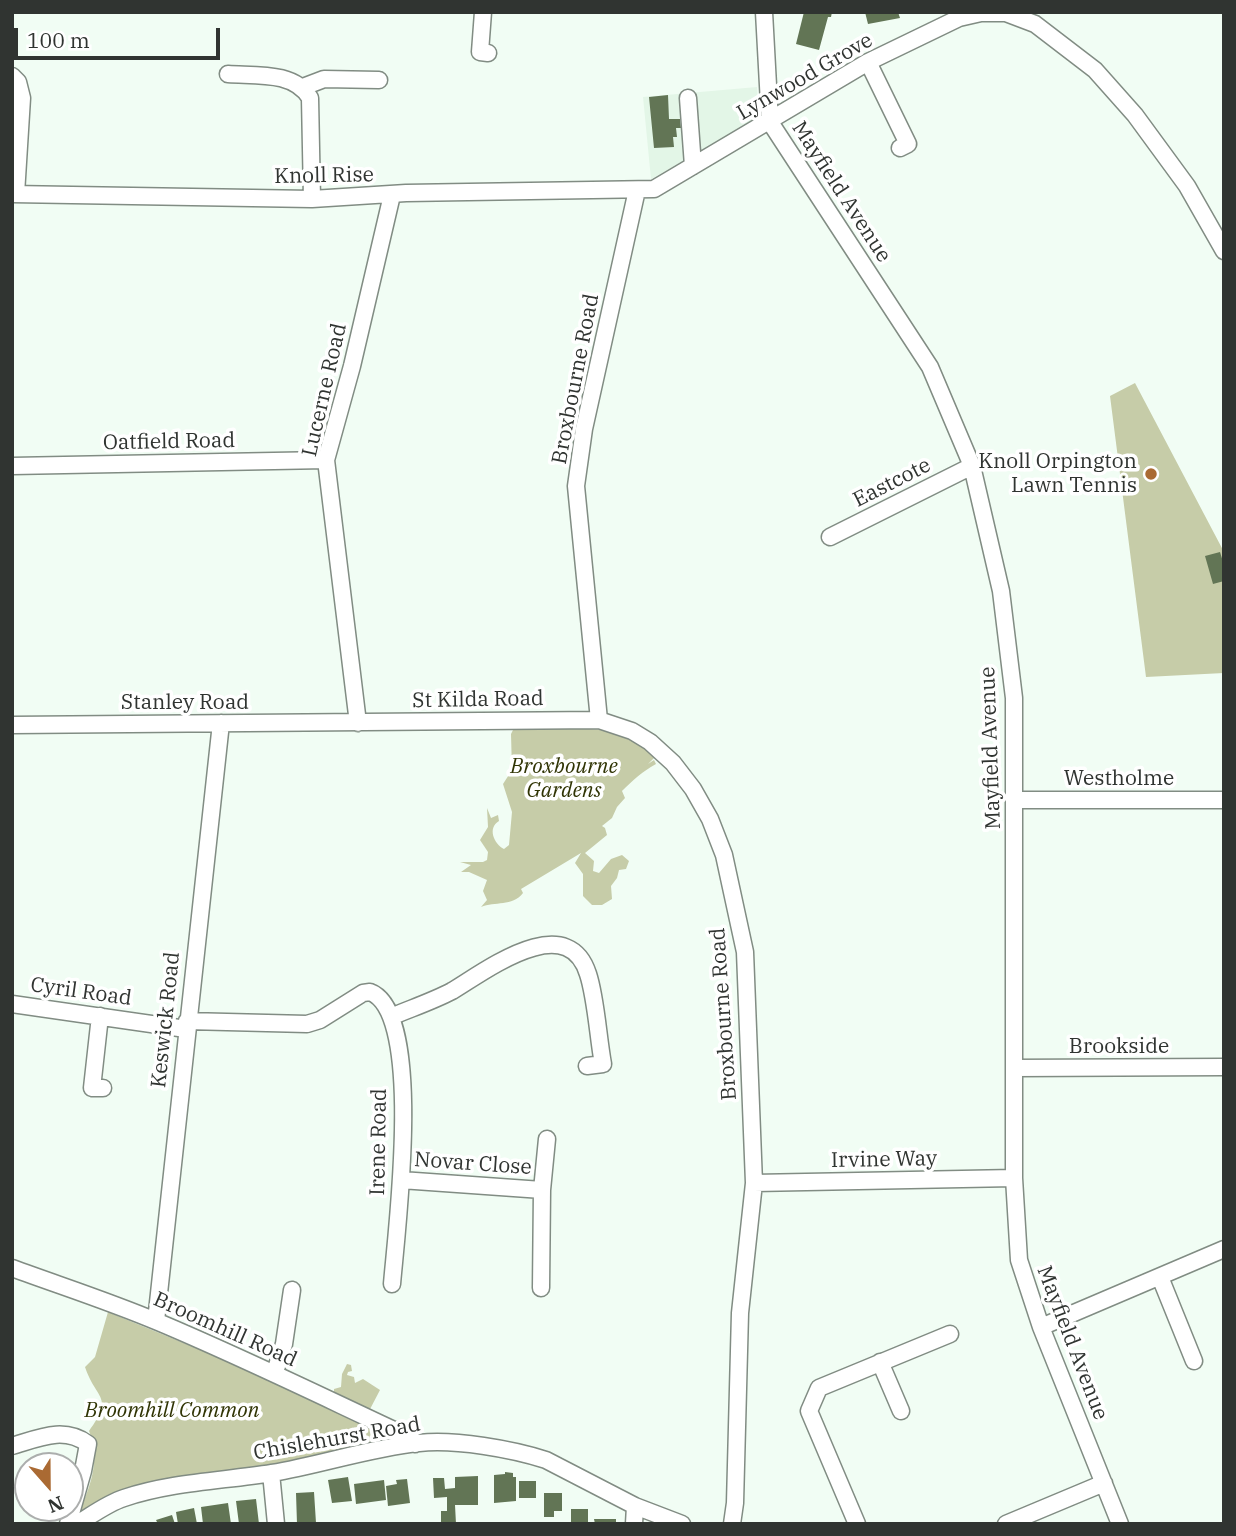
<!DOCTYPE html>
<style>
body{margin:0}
#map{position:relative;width:1236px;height:1536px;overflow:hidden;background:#f1fdf4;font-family:"IBM Plex Serif",serif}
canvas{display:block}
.frame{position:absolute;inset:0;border:14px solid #303431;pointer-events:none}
.north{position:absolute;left:14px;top:1452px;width:70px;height:70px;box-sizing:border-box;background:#fff;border:2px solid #acaead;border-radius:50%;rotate:159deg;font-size:19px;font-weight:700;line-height:28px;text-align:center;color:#303431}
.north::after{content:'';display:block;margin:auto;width:24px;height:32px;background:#aa6a33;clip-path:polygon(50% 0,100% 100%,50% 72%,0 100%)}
.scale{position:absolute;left:14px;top:28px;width:206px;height:32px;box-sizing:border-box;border:4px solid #303431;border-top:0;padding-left:9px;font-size:21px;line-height:24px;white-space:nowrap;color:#303431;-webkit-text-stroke:5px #fff;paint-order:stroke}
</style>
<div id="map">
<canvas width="1236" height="1536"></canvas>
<div class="frame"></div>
<div class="north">N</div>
<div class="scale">100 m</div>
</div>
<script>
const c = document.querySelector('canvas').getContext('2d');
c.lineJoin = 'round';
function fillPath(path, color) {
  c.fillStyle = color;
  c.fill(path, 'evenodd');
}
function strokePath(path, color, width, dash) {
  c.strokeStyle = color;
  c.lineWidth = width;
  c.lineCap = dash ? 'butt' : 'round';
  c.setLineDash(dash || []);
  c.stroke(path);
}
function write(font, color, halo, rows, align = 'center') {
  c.font = font + ' "IBM Plex Serif",serif';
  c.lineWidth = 7;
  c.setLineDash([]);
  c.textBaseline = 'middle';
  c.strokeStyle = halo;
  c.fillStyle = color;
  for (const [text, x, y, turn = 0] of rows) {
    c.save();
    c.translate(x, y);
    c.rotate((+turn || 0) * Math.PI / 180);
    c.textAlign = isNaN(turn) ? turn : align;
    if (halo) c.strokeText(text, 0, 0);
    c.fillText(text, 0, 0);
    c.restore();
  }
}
fillPath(new Path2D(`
 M757 87 759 119 651 179 643 97Z`), '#e3f6e7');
fillPath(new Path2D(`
 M1135 383 1224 552V673L1146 677 1110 396Z
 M515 726 611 730 625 734 657 755 648 764 654 760 656 764C643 771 633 780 622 791L625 798 617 807 612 818 602 826 605 828 607 835 585 853 594 861 593 871 599 873 611 859 622 855 629 861 626 869 619 870 617 878 611 886 612 899 602 905H592L583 896V874L575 863 581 853 521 889 523 893C512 907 495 901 481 907L487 900 483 891 487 880 469 872H461L471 865 460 862H483L487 860 488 852 480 840 488 827 487 808 491 818 498 815 499 821C487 828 494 844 504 849L509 845 512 812 503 784 512 770 511 734Z
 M108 1312 191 1346 194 1343 210 1348V1353L334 1394V1389L341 1387 342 1374 347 1364 351 1365 352 1371 348 1372 347 1375 354 1377 355 1383 363 1379 380 1390 368 1413 387 1435 371 1440 370 1443 387 1438 391 1440 83 1512 81 1507C92 1483 100 1456 89 1431 115 1396 96 1400 85 1367L95 1357Z`), '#c6cca8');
fillPath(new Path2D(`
 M804 12H832L831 17H828L819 50 796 44Z
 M865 12H898L900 18 868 24Z
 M668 95 669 119H680L681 128H676L677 137H673L674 147 654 148 649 97Z
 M1220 552 1224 565V581L1213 584 1205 556Z
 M505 1472 513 1473V1477H516V1501L494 1503V1475L505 1474Z
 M478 1476V1505H455L456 1524H441V1511H447V1497L434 1498 433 1478H444L445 1489 455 1488V1477Z
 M348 1477 352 1501 332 1503 328 1480Z
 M407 1479 410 1503 388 1506 386 1486 397 1484 396 1480Z
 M384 1480 386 1500 356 1504 354 1484Z
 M519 1481H536V1498H519Z
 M314 1492 316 1523 297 1524 296 1493Z
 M544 1493H562V1511H554V1517H544Z
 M256 1499 259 1524H239L236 1501Z
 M228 1503 231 1524H203L201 1507Z
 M194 1508 197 1524H178L176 1512Z
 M571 1509H588V1524H571Z
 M172 1515 175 1524H158L156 1520Z
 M594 1519H616V1524H595Z`), '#627555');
const minor = new Path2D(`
 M483 12 480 52 488 53
 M764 12 770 122 930 367 972 466 1001 591 1014 698V1178L1019 1260 1041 1327 1120 1524
 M868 62 908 144 900 148
 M228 74C256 76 294 71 310 98L312 199
 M12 76 18 82 22 98 16 194
 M303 87 324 79 379 80
 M688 98 693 166
 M637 190 584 429 576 486 599 720 632 731 650 742 673 763 693 789 710 819 724 855 745 952 754 1183 740 1313 735 1503 732 1524
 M12 194 312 199 406 193 654 189 868 62 959 18 981 13H1006L1035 24 1095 70 1135 115 1187 186 1224 251
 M12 466 326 460
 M830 537 972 466
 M358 723 326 460 352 366 392 195
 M12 725 599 720
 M1014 800H1224
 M12 1004 186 1029
 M100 1016 92 1088H103
 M393 1016C412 1008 433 1001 452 991 484 972 567 908 588 974 596 998 598 1037 603 1064L587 1066
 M187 1021 307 1024 320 1020 363 993 370 992C425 1012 396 1234 392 1284
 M1014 1068 1224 1067
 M401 1180 542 1190 541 1288
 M754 1183 1014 1178
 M542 1190 547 1139
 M12 1268C61 1286 111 1302 158 1322 244 1358 327 1399 411 1438L415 1444
 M1160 1277 1194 1361
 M156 1321 221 723
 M1041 1327 1224 1249
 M880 1362 901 1411
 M275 1372 284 1344 292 1290
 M12 1446C39 1438 64 1426 88 1444L83 1471 68 1524
 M271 1473 276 1524
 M77 1524C92 1515 108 1503 124 1498 172 1482 222 1481 272 1473 321 1465 369 1448 419 1443 455 1439 512 1449 546 1460L635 1506 682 1524
 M634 1524 635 1506
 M857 1524 809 1411 819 1388 950 1334
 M1006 1524 1104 1483`);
strokePath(minor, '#818c83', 19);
strokePath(minor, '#fff', 16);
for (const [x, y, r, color] of [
 [1151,474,7,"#aa6a33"]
]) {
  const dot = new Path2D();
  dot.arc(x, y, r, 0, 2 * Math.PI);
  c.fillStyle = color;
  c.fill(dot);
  strokePath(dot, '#fff', 2.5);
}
write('21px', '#303431', '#fff', [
 ["Lynwood Grove",805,77,-30],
 ["Knoll Rise",324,176,-1],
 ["Mayfield Avenue",841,192,57],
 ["Broxbourne Road",576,379,-79],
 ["Lucerne Road",325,390,-77],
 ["Oatfield Road",169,442,-1],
 ["Eastcote",892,483,-27],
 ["St Kilda Road",478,700,-1],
 ["Stanley Road",185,703],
 ["Mayfield Avenue",991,748,-92],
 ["Westholme",1119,779],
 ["Cyril Road",81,992,8],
 ["Broxbourne Road",724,1014,-94],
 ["Keswick Road",166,1020,-84],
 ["Brookside",1119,1047],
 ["Irene Road",379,1142,-89],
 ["Irvine Way",884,1160,-1],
 ["Novar Close",473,1164,4],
 ["Broomhill Road",225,1330,24],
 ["Mayfield Avenue",1072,1343,69],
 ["Chislehurst Road",337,1439,-10]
]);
write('21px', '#303431', '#fff', [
 ["Knoll Orpington",1137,462],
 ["Lawn Tennis",1137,486]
], 'right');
write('italic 21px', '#303404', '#fff', [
 ["Broxbourne",564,767],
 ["Gardens",564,791],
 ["Broomhill Common",172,1411]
]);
</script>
